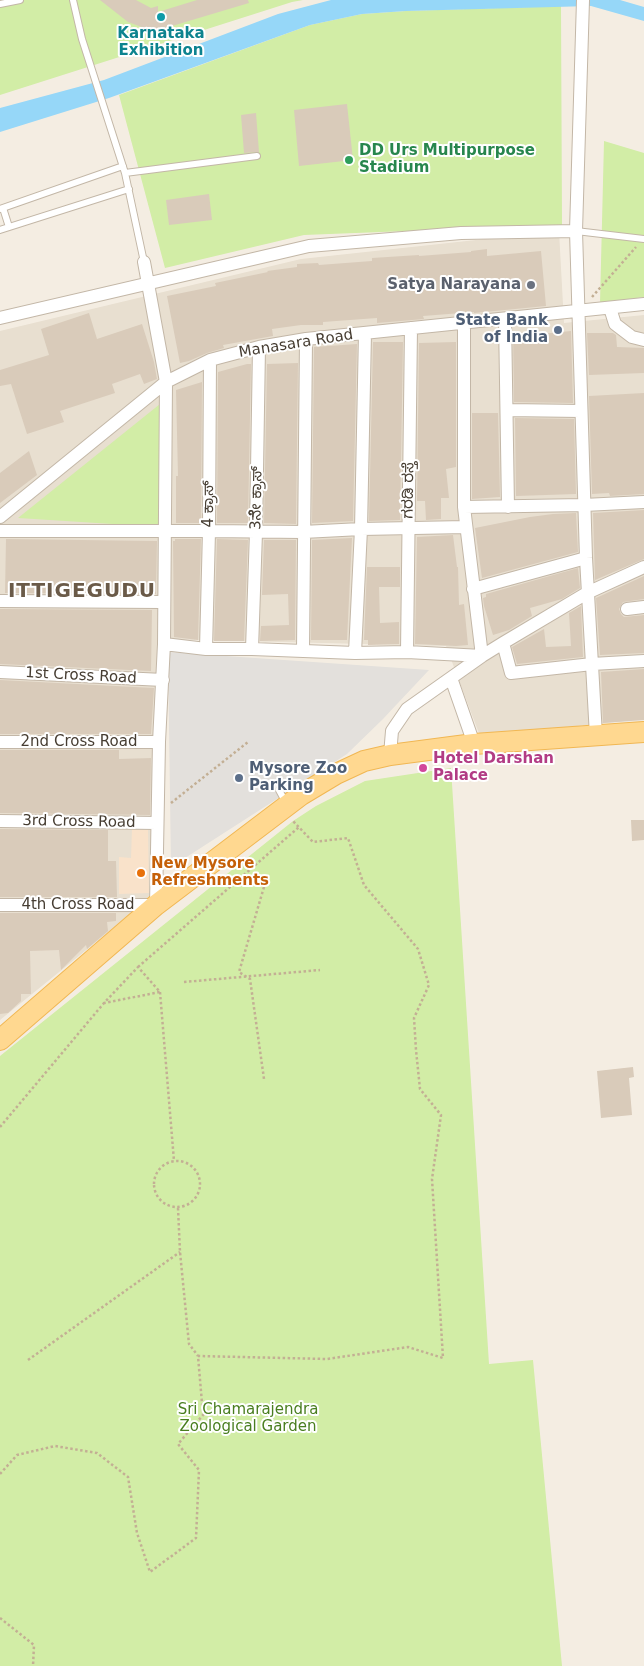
<!DOCTYPE html>
<meta charset="utf-8">
<style>
body{margin:0}
canvas{display:block;background:#f4ede2}
</style>
<canvas width="644" height="1666"></canvas>
<script>
const c = document.querySelector('canvas').getContext('2d');
c.lineJoin = 'round';
function fillPath(path, color) {
  c.fillStyle = color;
  c.fill(path, 'evenodd');
}
function strokePath(path, color, width, dash) {
  c.strokeStyle = color;
  c.lineWidth = width;
  c.lineCap = dash ? 'butt' : 'round';
  c.setLineDash(dash || []);
  c.stroke(path);
}
function write(font, color, halo, rows, align = 'center') {
  c.font = font + ' "DejaVu Sans","Noto Sans Kannada",sans-serif';
  c.lineWidth = 4;
  c.setLineDash([]);
  c.textBaseline = 'middle';
  c.strokeStyle = halo;
  c.fillStyle = color;
  for (const [text, x, y, turn = 0] of rows) {
    c.save();
    c.translate(x, y);
    c.rotate((+turn || 0) * Math.PI / 180);
    c.textAlign = isNaN(turn) ? turn : align;
    if (halo) c.strokeText(text, 0, 0);
    c.fillText(text, 0, 0);
    c.restore();
  }
}
fillPath(new Path2D(`
 M559 231 564 323 644 315V719L480 736 446 646 158 639 149 899 0 1020V331L301 259Z`), '#e8dfd0');
fillPath(new Path2D(`
 M132 829 148 830 149 893 119 894V857L131 858Z`), '#f9e2ca');
fillPath(new Path2D(`
 M0 0H303L292 2 0 95Z
 M561 6 562 225 304 235 165 268 119 95 310 25 362 14 406 11Z
 M604 141 644 153V297L600 303Z
 M160 404V527L18 518Z
 M451 768 489 1364 533 1360 562 1666H0V1056L293 821 316 806 365 781Z`), '#d2eda6');
fillPath(new Path2D(`
 M168 652 429 670 383 719 347 754 171 867Z`), '#e3e0dc');
fillPath(new Path2D(`
 M331 0H620L644 7V21L591 6 406 11 362 14 310 25 109 98 0 132V108L104 80 278 14Z`), '#96d7f8');
fillPath(new Path2D(`
 M100 0H136L151 8 158 6V12L197 0H248L249 3 162 29H147L128 22Z
 M347 104 353 160 299 166 294 110Z
 M256 113 259 152 244 153 241 115Z
 M209 194 212 220 169 225 166 200Z
 M487 249V256L541 251 546 306 474 313V312L423 316 424 319 389 322 377 323V318L323 322V325H301L272 329 273 336 223 345 224 348 207 353 189 361 180 363 167 296 216 286 215 283 268 272 267 271 297 267V264L318 263 319 265 372 261V258L419 255V256L471 252V251Z
 M89 313 97 339 142 324 154 362 157 379 144 384 140 374 112 384 115 393 60 411 64 422 27 434 11 384 0 386V370L49 355 41 329Z
 M571 331 573 403 514 402 513 332H531V335Z
 M587 333H613L616 335 617 347 644 348V373L589 375Z
 M373 342H403L400 520 369 521Z
 M456 342V467L446 469 449 498H441V519L426 520 425 501H417L419 343Z
 M357 344 353 521 312 523 314 347Z
 M298 363 296 524 264 523 267 364Z
 M247 364H251L248 523H217L218 372Z
 M202 382 201 523H176V476H178L176 390Z
 M644 393V494L610 496 609 493 592 494 589 396Z
 M472 413H498L500 497 472 499Z
 M515 418 574 419 576 494 516 496Z
 M29 451 37 475 0 503V473Z
 M644 510V559L595 580 593 513Z
 M576 513 578 552 482 578 475 528 530 517 553 514Z
 M453 535 457 567H458L459 605 464 604 468 645 456 646 417 644H415L417 537Z
 M352 538 347 640H311L312 540Z
 M6 539 157 541 156 594 5 593Z
 M175 539H201L198 640 174 637 173 541H175Z
 M217 539 248 540 244 641H214Z
 M264 540H296L295 640 260 641 261 626 289 625 288 594 262 595Z
 M367 567H400V587H379L380 623 399 622V644L368 645V640H364Z
 M578 568 580 588 562 599 530 608 532 616 509 630 493 635 484 606 483 598 486 597V594Z
 M644 576V599L623 602 619 609 621 614 624 617 644 615V653L600 655 596 598Z
 M581 606 583 657 517 664 512 647 544 629 546 647 571 646 569 613Z
 M0 609 152 610 151 671 0 664Z
 M644 669V720L603 723 601 672Z
 M0 680 154 688 151 734H0Z
 M0 750H119V759L151 758 150 815 0 813Z
 M631 820H644V840L632 841Z
 M0 829 108 830V861H116L117 897H0Z
 M0 913H116V921L107 922 108 931 87 949 86 945 61 970 59 950 30 951 31 994H21V1001L8 1013 0 1014Z
 M633 1067 634 1077 629 1078 632 1115 601 1118 597 1071Z`), '#d9cbba');
const lane = new Path2D(`
 M73 0 82 39 125 173 144 262
 M0 4 20 0
 M125 173 257 156
 M3 208 9 227
 M0 209 123 166
 M0 230 129 189
 M576 231 644 239
 M279 790 286 803`);
const street = new Path2D(`
 M583 0 576 231 586 558 596 736
 M610 308 615 324 632 337 644 340
 M0 318 309 246 461 233 576 231
 M505 319 508 507
 M507 410 581 411
 M464 507 584 505 644 502
 M0 517 166 382 210 360 259 347 306 339 644 304
 M0 531H209L303 532 361 529 466 527
 M473 589 586 558
 M0 601 163 602
 M627 609 644 607
 M503 643 511 673 592 664 644 661
 M164 644 206 649H252L355 653 407 652 482 656 464 507V323
 M206 649 209 531 210 360
 M252 649 256 532 259 347
 M303 650 306 339
 M407 652 411 328
 M355 653 361 529 365 333
 M0 672 163 680
 M451 678 474 744
 M0 742H159
 M390 755 392 731 407 709 482 656 503 643 587 593 644 567
 M0 821 157 823
 M0 905H156L159 742 164 644 166 382 144 262`);
const primary = new Path2D(`
 M0 1040 156 905 301 795 336 774 364 761 390 755 474 744 644 732`);
strokePath(lane, '#c3b7a7', 8);
strokePath(street, '#c3b7a7', 14);
strokePath(primary, '#f1b753', 22);
strokePath(new Path2D(`
 M592 297 636 247
 M171 803 248 742
 M264 887 239 972 250 979 264 1079
 M138 967 299 827
 M184 982 320 970
 M160 992 174 1161
 M0 1127 104 1003 138 967 160 992 104 1003
 M154 1184a23 23 0 1 1 46 0a23 23 0 1 1-46 0Z
 M178 1208 180 1252 189 1344 198 1356
 M28 1360 180 1252
 M0 1474 17 1455 55 1446 97 1453 128 1477 137 1533 150 1572 196 1538 199 1470 178 1444 203 1415 198 1356 327 1359 408 1347 443 1358 432 1179 441 1115 420 1089 416 1050 414 1018 429 985 418 949 364 885 348 838 313 842 292 820
 M0 1618 34 1645 33 1666`), '#c3af94', 2.5, [2.5, 2.5]);
strokePath(lane, '#fff', 6);
strokePath(street, '#fff', 12);
strokePath(primary, '#ffd890', 20);
for (const [x, y, r, color] of [
 [161,17,5,"#0f9aa8"],
 [349,160,5,"#2e9e5b"],
 [531,285,5,"#6b7280"],
 [558,330,5,"#5c6f8a"],
 [423,768,5,"#d1479c"],
 [239,778,5,"#5c6f8a"],
 [141,873,5,"#e8710a"]
]) {
  const dot = new Path2D();
  dot.arc(x, y, r, 0, 2 * Math.PI);
  c.fillStyle = color;
  c.fill(dot);
  strokePath(dot, '#fff', 2);
}
write('bold 15px', '#0d838f', '#fff', [
 ["Karnataka",161,34],
 ["Exhibition",161,51]
]);
write('bold 15px', '#27864d', '#fff', [
 ["DD Urs Multipurpose",359,151],
 ["Stadium",359,168]
], 'left');
write('bold 15px', '#5b616d', '#fff', [
 ["Satya Narayana",521,285]
], 'right');
write('bold 15px', '#4e5e75', '#fff', [
 ["State Bank",548,321],
 ["of India",548,338],
 ["Mysore Zoo",249,769,"left"],
 ["Parking",249,786,"left"]
], 'right');
write('15px', '#463d32', '#fff', [
 ["Manasara Road",296,344,-9],
 ["ಗರಡಿ ರಸ್ತೆ",409,490,-89],
 ["3ನೆೇ ಕ್ರಾಸ್",257,498,-89],
 ["4 ಕ್ರಾಸ್",209,504,-90],
 ["1st Cross Road",81,676,3],
 ["2nd Cross Road",79,742],
 ["3rd Cross Road",79,822,1],
 ["4th Cross Road",78,905]
]);
write('bold 15px', '#b23c85', '#fff', [
 ["Hotel Darshan",433,759],
 ["Palace",433,776]
], 'left');
write('bold 15px', '#c56008', '#fff', [
 ["New Mysore",151,864],
 ["Refreshments",151,881]
], 'left');
write('15px', '#497e1f', '#fff', [
 ["Sri Chamarajendra",248,1410],
 ["Zoological Garden",248,1427]
]);
c.letterSpacing = '1px';
write('bold 20px', '#6a5a48', '#fff', [
 ["ITTIGEGUDU",82,592]
]);
c.letterSpacing = '0px';
</script>
